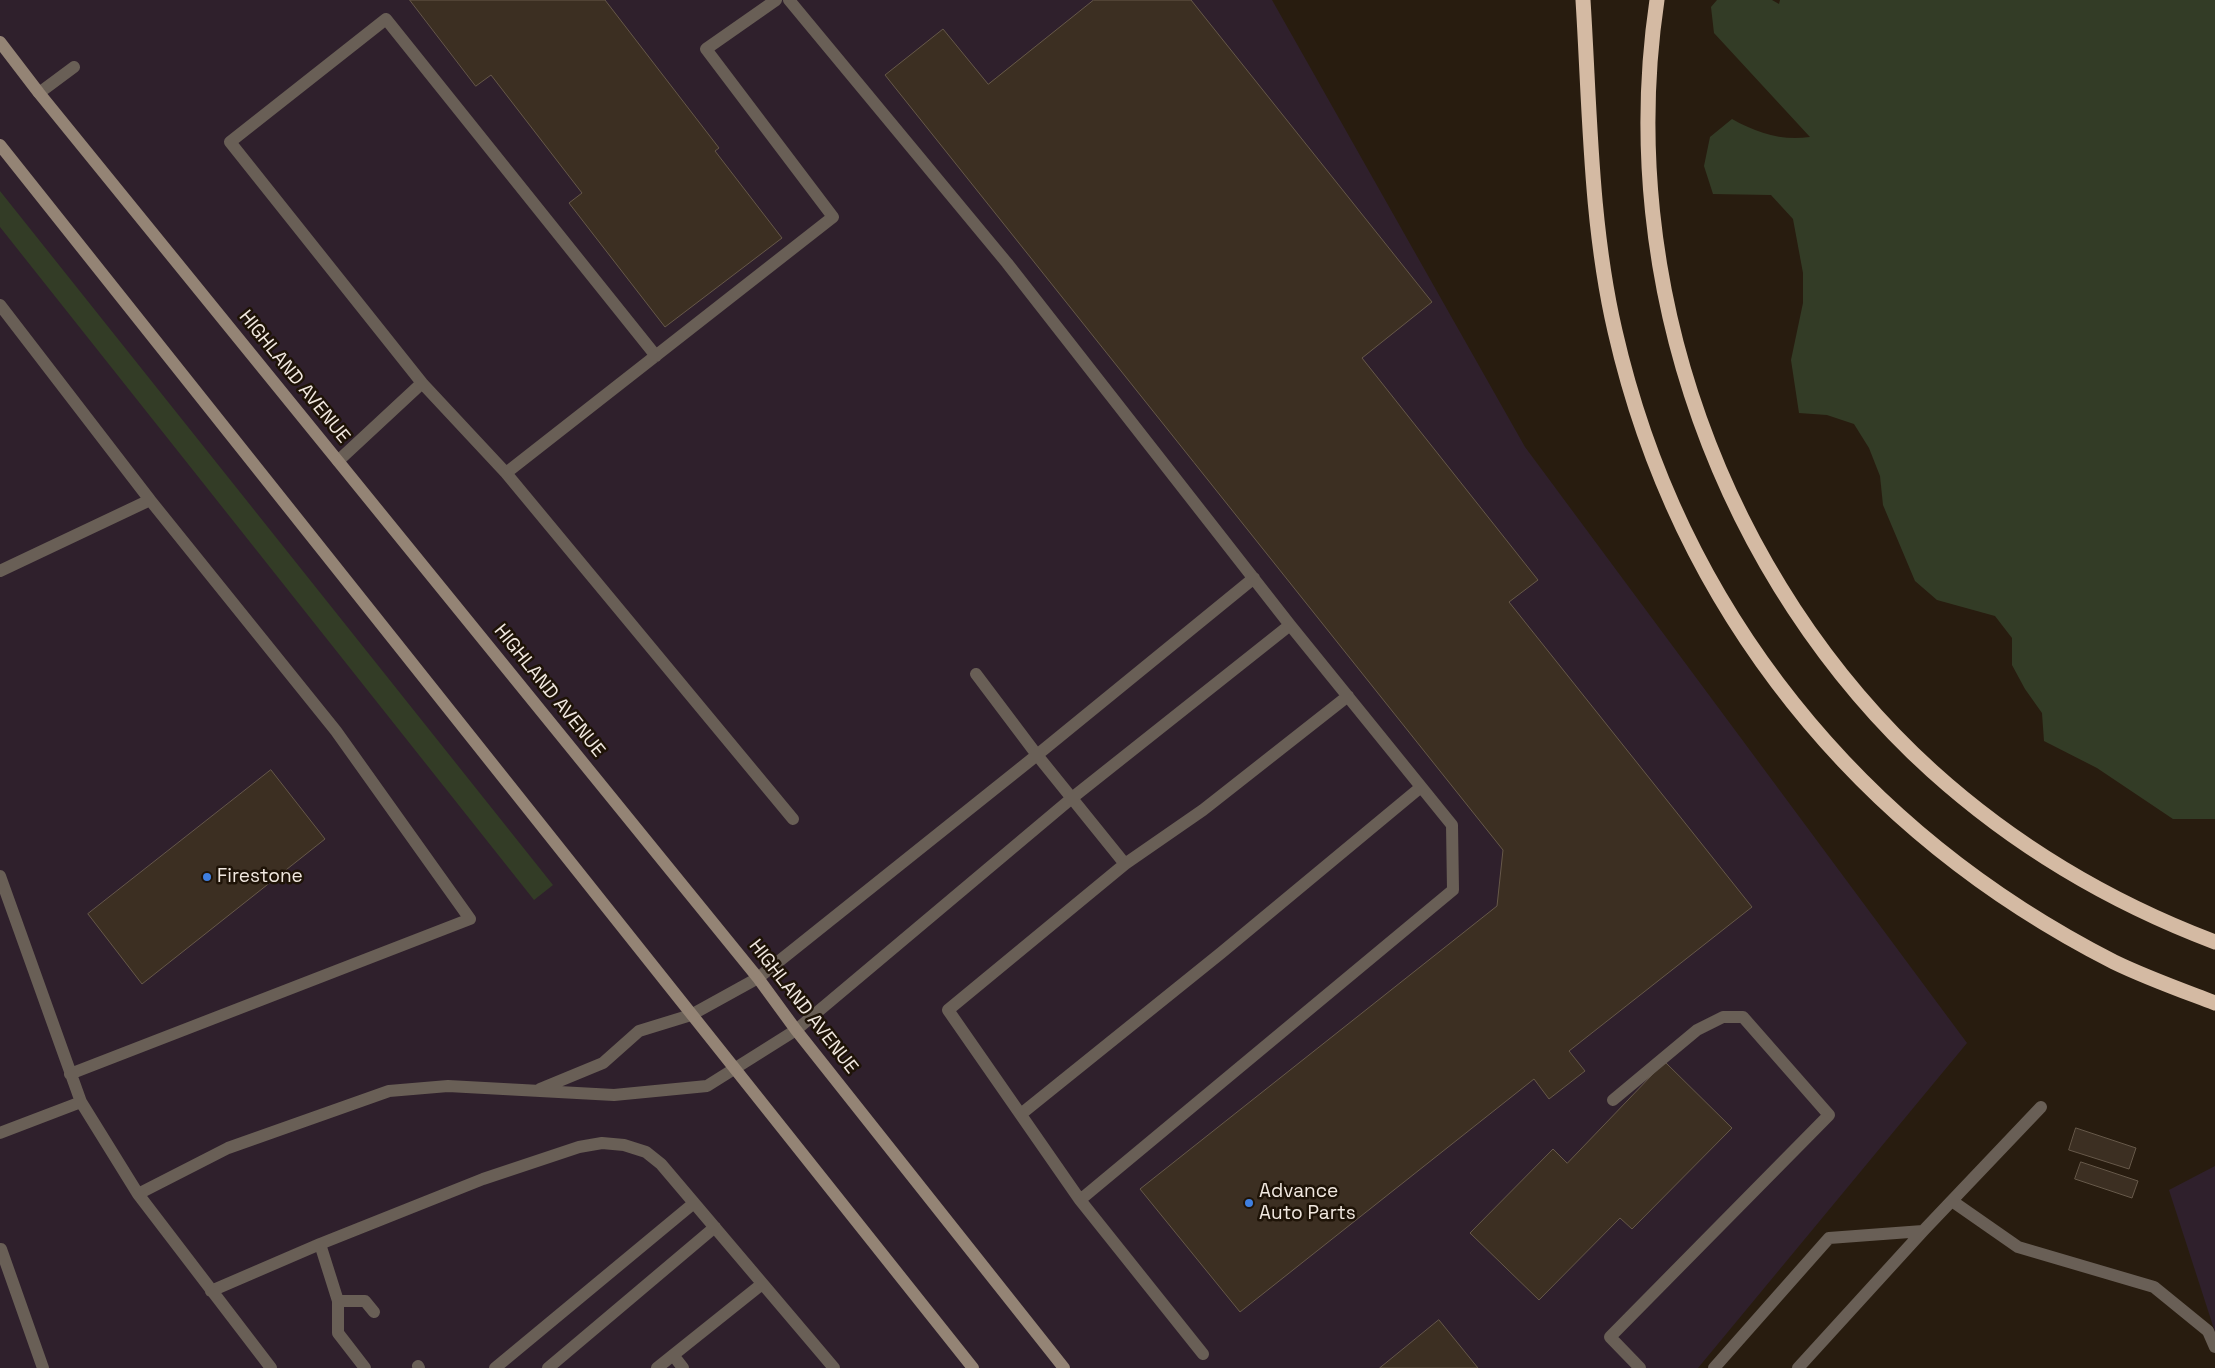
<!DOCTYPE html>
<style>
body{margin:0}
canvas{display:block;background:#281c0f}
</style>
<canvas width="2215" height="1368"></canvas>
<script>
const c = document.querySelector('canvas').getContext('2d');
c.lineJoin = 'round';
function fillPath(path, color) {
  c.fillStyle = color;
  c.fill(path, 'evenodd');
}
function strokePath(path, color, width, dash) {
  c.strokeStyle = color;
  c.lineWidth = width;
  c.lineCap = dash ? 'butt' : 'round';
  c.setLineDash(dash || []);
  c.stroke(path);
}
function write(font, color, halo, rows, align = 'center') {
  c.font = font + ' "Space Grotesk",sans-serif';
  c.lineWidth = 5;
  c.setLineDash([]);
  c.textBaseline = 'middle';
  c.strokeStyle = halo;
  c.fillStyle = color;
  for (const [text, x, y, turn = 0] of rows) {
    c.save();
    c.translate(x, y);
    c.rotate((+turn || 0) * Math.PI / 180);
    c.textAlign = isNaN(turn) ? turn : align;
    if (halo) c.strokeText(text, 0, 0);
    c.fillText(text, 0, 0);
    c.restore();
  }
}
fillPath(new Path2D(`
 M0 0H1272L1525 447 1967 1043 1698 1368H0Z
 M2215 1166V1332L2169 1190Z`), '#2f202c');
fillPath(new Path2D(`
 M1717 0H1772L1779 4 1780 0H2215V819H2173L2097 768 2044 741 2042 713 2025 689 2012 665V638L1995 616 1937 600 1915 581 1883 505 1880 476 1869 448 1854 424 1827 415 1799 413 1791 360 1803 303V273L1793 219 1771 195 1713 194 1704 166 1710 137 1732 119C1757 133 1781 141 1810 137L1714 33 1711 7Z
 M0 191 553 885 534 900 0 227Z`), '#333c26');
const building = new Path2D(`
 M410 0H605L719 148 715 151 782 238 665 327 569 203 582 193 491 75 476 86Z
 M1094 0H1191L1432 302 1362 358 1538 580 1509 602 1752 907 1569 1051 1585 1071 1549 1099 1534 1079 1240 1312 1140 1189 1497 906 1503 850 885 75 943 29 988 84Z
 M271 770 325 839 142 984 88 914Z
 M1665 1062 1732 1128 1632 1229 1620 1218 1539 1300 1470 1233 1553 1149 1567 1163Z
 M2076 1128 2136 1148 2129 1169 2069 1150Z
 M2081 1162 2138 1181 2132 1198 2075 1179Z
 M1439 1320 1478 1368H1380Z`);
fillPath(building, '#3c2f22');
strokePath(building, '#665849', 1);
strokePath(new Path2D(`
 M789 0 1007 263 1290 625 1452 825 1453 890 1080 1200 948 1010 1125 864 1037 755 976 674
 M39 93 74 67
 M0 305 150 500 0 571
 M422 383 230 142 386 19 656 356
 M338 461 422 383 506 473 833 217 706 49 776 0
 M506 473 793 819
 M1125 864 1203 810 1348 696
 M0 876 81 1102 138 1194 228 1148 389 1091 448 1086 614 1095 707 1086 796 1030 1072 798 1290 625
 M70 1074 470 919 336 731 150 500
 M540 1089 603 1063 639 1031 691 1015 758 978 1037 755 1254 578
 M1613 1100 1697 1030 1723 1017H1743L1829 1115 1610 1337 1640 1368
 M1021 1114 1221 953 1421 787
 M0 1133 81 1102
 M138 1194 271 1368
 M1080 1200 1203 1354
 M1952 1201 2018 1247 2154 1287 2208 1331 2215 1347
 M320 1244 338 1301V1333L365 1368
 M1 1249 43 1368
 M211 1291 320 1244 483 1179 579 1147 602 1143 624 1145 646 1152 661 1164 834 1368
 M338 1301H365L374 1312
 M673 1355 683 1368
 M418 1366 419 1368
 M495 1368 694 1203
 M548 1368 715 1227
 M657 1368 762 1284
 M1714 1368 1829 1238 1923 1231
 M1798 1368 1923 1231 2041 1107`), '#695f56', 12);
strokePath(new Path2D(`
 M0 42 39 93 758 978 796 1030 1064 1368
 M0 145 973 1368`), '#948475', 12);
strokePath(new Path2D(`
 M1583 0C1590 110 1590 223 1615 331 1679 611 1859 832 2114 962 2147 978 2181 990 2215 1003
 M1657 0C1615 281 1721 579 1932 771 2014 845 2112 903 2215 942`), '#d4baa3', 15);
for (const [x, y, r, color] of [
 [207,877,5,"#3f7fe0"],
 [1249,1203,5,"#3f7fe0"]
]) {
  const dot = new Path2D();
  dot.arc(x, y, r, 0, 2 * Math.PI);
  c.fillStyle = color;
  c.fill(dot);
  strokePath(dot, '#1e1307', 2);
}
write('19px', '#f1e8e0', '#1e1307', [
 ["HIGHLAND AVENUE",294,377,51],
 ["HIGHLAND AVENUE",549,691,51],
 ["HIGHLAND AVENUE",803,1007,52]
]);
write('19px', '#f1e8e0', '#1e1307', [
 ["Firestone",217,877],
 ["Advance",1259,1192],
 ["Auto Parts",1259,1214]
], 'left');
</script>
